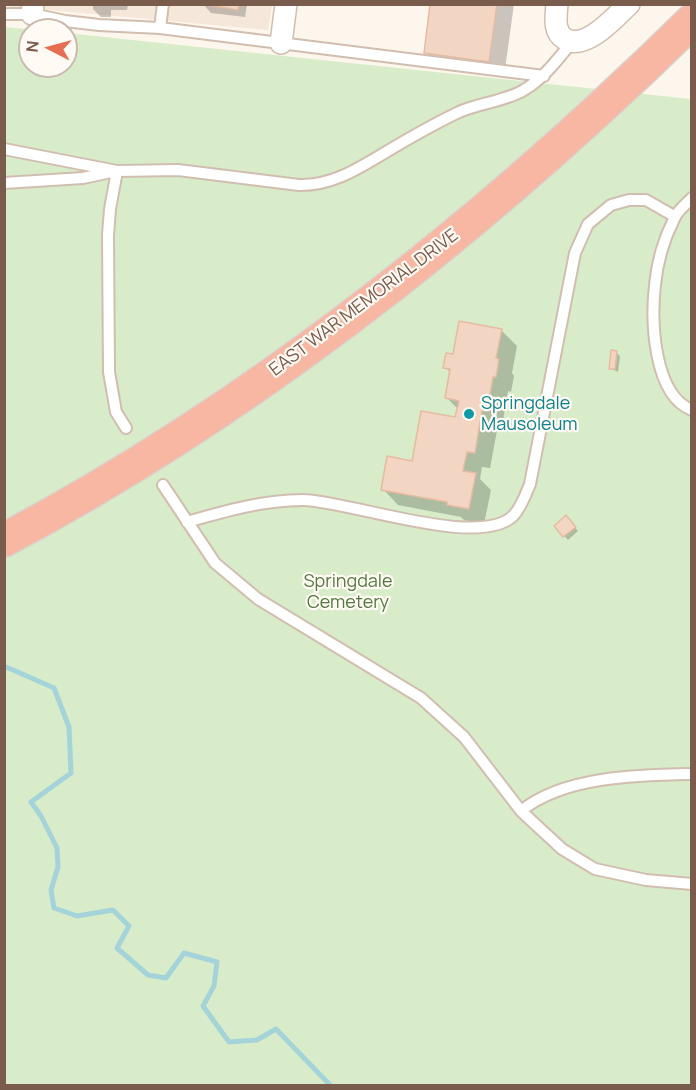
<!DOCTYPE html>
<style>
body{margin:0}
#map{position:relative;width:696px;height:1090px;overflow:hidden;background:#fdf6ec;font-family:Manrope,sans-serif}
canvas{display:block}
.frame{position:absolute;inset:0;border:6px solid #7a5c4d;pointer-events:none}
.north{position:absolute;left:18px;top:18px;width:60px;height:60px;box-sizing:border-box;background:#fffaf3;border:2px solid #cabbb1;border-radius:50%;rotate:276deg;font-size:16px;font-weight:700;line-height:24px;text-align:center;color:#7a5c4d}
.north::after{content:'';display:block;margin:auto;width:21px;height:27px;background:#e76f51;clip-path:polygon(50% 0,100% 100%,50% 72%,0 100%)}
</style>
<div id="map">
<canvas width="696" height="1090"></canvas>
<div class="frame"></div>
<div class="north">N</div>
</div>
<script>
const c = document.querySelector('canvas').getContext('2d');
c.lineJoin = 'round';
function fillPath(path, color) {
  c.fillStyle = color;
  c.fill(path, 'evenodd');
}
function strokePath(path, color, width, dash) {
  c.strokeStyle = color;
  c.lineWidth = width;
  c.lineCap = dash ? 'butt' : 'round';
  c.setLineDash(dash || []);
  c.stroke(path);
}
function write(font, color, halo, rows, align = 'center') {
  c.font = font + ' Manrope,sans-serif';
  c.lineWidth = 4.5;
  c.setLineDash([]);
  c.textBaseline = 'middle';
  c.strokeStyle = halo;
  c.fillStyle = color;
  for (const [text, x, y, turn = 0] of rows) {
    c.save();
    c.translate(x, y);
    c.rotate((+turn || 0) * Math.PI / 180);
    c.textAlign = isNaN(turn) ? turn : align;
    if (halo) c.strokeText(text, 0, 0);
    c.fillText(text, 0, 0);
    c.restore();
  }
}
fillPath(new Path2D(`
 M4 5H272L268 30 5 6Z`), '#f5e8da');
fillPath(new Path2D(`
 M5 27 37 30H30V66H66V33L691 99V1085H5Z`), '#d8ecc9');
fillPath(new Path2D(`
 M93 4H128L127 10H111V17H101L93 9Z
 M203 4H247L245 17 211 13Z
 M432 4H514L504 77 441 68 425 53Z
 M501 330 517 346 512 373 514 376 511 392 508 391 503 421 499 420 490 468 482 467 480 479 491 490 484 524 464 520 461 517 398 505 383 489 413 463 457 419 459 410 446 397 451 373 445 367 455 356Z
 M617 353 620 356 618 372 610 368Z
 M570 521 578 531 568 540 556 526Z`), '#0003');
strokePath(new Path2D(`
 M4 666 54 688 69 727 71 773 31 802 41 816 57 848 58 867 51 890 54 908 77 916 113 910 129 926 117 948 148 975 166 978 184 953 217 962 214 986 203 1006 229 1042 257 1040 276 1029 331 1086`), '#a5d3da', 5);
const building = new Path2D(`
 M201 4H239L238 10Z
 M430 4H497L489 62 424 53Z
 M459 321 502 329 496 358 499 359 496 377H493L488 406 483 405 475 453 467 452 463 471 476 473 469 509 447 505V502L381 490 387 456 412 461 421 411 455 417 459 401 445 398 450 369 443 368 446 353 453 354Z
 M611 350 617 351 615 369H609Z
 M566 515 576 527 563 537 554 526Z`);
fillPath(building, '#f3d5c3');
strokePath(building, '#e6bba3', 1.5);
const lane = new Path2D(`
 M4 14H32L65 21 99 25 160 28 163 4
 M160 28 544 76
 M4 149 117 171
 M4 183 83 178 111 172
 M692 198C685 205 677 211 674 219 664 239 657 263 655 285 651 320 653 395 692 410
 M126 428 116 412 109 372 108 235 110 209 117 171 178 170 299 185C334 186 362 166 391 149 413 136 436 123 459 112 479 103 506 101 524 90 544 78 557 60 572 42
 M163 485 215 563 258 599 421 698 464 737 521 811 562 849 595 869 646 880 692 884
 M187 522C225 511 264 500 303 500 350 501 478 549 513 516 521 508 526 494 530 484L575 253 588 224 611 205 629 200H646L674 216
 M521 811C564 776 638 775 692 774`);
const street = new Path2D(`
 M557 4C556 17 553 32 565 39 586 51 615 17 629 4
 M32 14 33 4
 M281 43 286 4`);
const highway = new Path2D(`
 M4 540C256 406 489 220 692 21`);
strokePath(lane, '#d1beb0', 14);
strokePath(street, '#d1beb0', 24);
strokePath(highway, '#dad1cd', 36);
strokePath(lane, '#fff', 10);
strokePath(street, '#fff', 21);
strokePath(highway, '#f7b7a3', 33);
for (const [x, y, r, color] of [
 [469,414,6,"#0f9aa8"]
]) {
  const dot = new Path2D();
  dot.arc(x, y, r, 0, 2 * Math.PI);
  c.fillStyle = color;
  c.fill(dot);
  strokePath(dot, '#fffaf3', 2);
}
write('18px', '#7a5c4d', '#fffaf3', [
 ["EAST WAR MEMORIAL DRIVE",364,303,-37]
]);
write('18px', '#0d838f', '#fffaf3', [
 ["Springdale",481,404],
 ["Mausoleum",481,425]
], 'left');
write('18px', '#537a41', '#fffaf3', [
 ["Springdale",348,582],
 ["Cemetery",348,603]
]);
</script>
